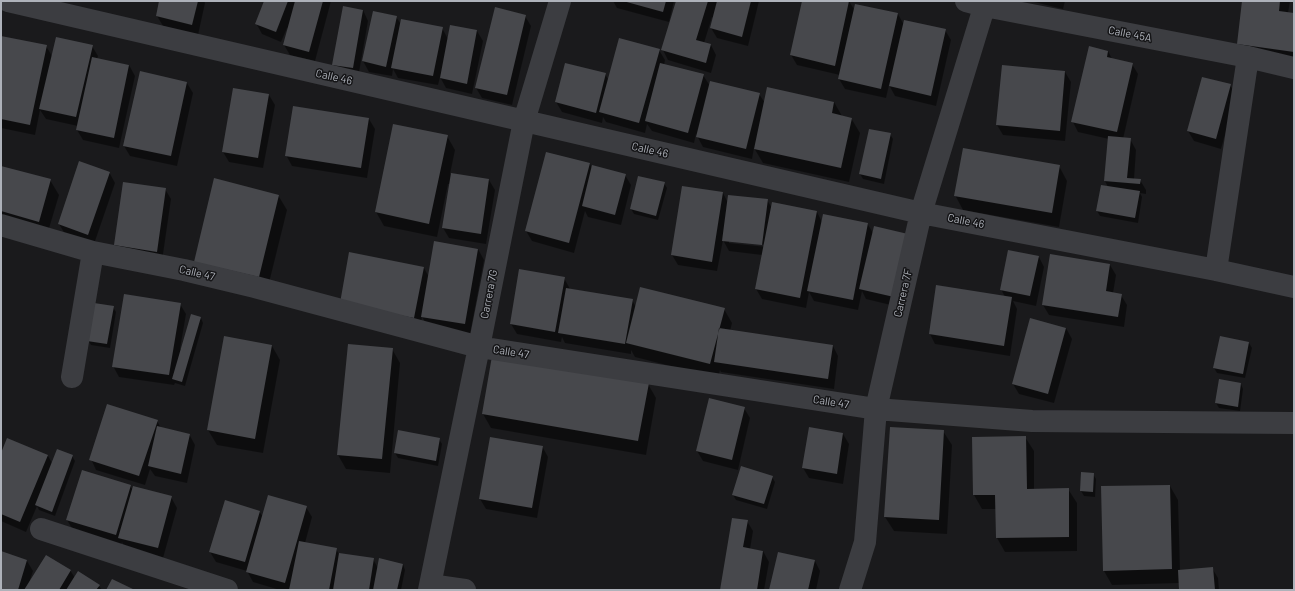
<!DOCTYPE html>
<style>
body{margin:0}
#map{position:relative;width:1295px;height:591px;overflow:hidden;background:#1a1a1c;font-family:Barlow,sans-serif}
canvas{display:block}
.frame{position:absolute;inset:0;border:2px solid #aeb2ba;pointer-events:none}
</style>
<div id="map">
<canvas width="1295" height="591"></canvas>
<div class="frame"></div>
</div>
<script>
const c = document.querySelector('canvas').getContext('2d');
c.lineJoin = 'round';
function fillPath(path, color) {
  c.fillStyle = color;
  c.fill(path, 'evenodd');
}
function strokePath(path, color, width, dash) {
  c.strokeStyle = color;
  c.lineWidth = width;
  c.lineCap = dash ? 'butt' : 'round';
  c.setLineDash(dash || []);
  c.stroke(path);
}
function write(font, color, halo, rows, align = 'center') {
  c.font = font + ' Barlow,sans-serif';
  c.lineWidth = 3;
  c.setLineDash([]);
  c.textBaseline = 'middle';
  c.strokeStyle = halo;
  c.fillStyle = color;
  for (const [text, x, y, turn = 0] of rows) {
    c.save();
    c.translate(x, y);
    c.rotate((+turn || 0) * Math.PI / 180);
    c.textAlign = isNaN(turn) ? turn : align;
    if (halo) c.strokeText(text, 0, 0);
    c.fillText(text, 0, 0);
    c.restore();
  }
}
fillPath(new Path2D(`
 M160 1H204L205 3 198 35 163 26 157 16Z
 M265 1H331L315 61 290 55 284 45 288 29 287 28 281 42 262 34 256 23Z
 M613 1H674L669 22 617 8Z
 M677 1H759L748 46 717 38 711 28 713 18 712 17 704 43 711 45 716 55 711 73 668 60 663 50Z
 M803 1H849L855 11 898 14 904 25 945 30 951 40 936 106 895 96 889 85 886 98 845 89 839 79 840 75 797 65 791 55Z
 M1030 1H1065L1063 9Z
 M1243 1H1290L1288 13 1294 14V65L1238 44Z
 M363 10 368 21 358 78 339 75 333 64Z
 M374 12 396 17 401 24 442 28 448 39 451 26 477 31 483 41 472 94 446 88 440 77 438 85 398 78 393 69 392 76 369 72 363 61Z
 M525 16 531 26 512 105 482 98 476 88Z
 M1 42 46 46 52 56 92 46 98 56 97 59 129 65 135 76 119 148 83 140 77 130 78 126 46 119 40 110 35 135 1 128Z
 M659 50 665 60 664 65 703 75 710 86 759 94 765 103 834 102 842 116 851 118 860 133 849 182 763 163 754 148 752 159 703 147 696 134 694 143 652 131 647 124 645 133 606 122 603 117 602 123 562 112 556 102 605 74 609 81Z
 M1108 51 1112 59 1132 64 1138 74 1123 139H1130L1136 150 1134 179 1140 180 1146 190V194L1140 193 1142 197 1138 223 1100 216 1097 211 1108 187 1105 181 1109 139 1078 132 1073 122Z
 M1003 66 1065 72 1071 82 1065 141 1003 135 997 125Z
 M187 83 193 93 177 166 130 156 124 146Z
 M1230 85 1236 95 1221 149 1194 141 1188 131Z
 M269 95 275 105 263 168 229 162 223 152Z
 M369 119 375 129 367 178 292 166 286 155Z
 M890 134 893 139 884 184 863 179 860 174Z
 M447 136 455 150 450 174 489 180 495 190 486 244 449 238 443 228 450 184H448L437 237 384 226 376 212Z
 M547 153 590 164 592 169 625 175 631 185 621 225 588 217 585 211 574 253 532 241 526 231Z
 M1059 166 1067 181 1059 227 963 210 955 195Z
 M1 167 50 180 59 195 47 235 1 223Z
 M109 172 115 183 94 244 65 234 59 224Z
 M664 183 667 188 658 220 634 214 631 209Z
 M683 187 723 193 728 203 767 200 772 208 817 212 822 222 867 223 873 233 899 307 866 299 862 291 858 310 814 301 809 292 806 308 762 299 756 289 762 255 729 251 723 240 717 271 678 265 672 255ZM729 241 768 245 767 247 729 243Z
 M165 189 171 199 162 261 120 255 115 245Z
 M278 195 287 210 267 291 203 276Z
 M478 249 484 260 470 334 428 327 422 317 420 327 350 253 424 268 429 277Z
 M1039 257 1044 267 1036 306 1013 301 1017 309 1010 356 935 344 930 334 1005 297 1001 289Z
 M1110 265 1116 275 1113 293 1121 295 1127 305 1124 327 1049 315 1043 305Z
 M520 271 564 278 570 289 632 300 636 307 724 309 732 323 730 331 833 346 838 356 834 389 721 372 720 370 718 378 635 357 631 350V354L565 343 562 337 561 342 517 334 511 324Z
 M180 304 186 314 180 349H182L201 318 203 323 185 386 175 383 174 385 119 377 113 366Z
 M113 307 116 312 110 348 91 345 88 340Z
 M1066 328 1072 339 1054 403 1019 394 1013 384Z
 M225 337 272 346 280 360 263 453 217 445 208 430Z
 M1249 343 1252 348 1245 378 1217 373 1214 368Z
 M392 349 400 363 390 473 346 469 338 455Z
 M648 384 656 398 646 455 491 428 483 414Z
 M1241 384 1243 389 1240 411 1219 408 1216 403Z
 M744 408 750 418 738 470 703 461 697 451Z
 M157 421 161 428 189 434 195 445 187 483 155 476 150 469 145 485 96 470 91 459Z
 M943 431 952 445 947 534 894 531 885 517Z
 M843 434 849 444 843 484 809 478 803 468Z
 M1025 437 1034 451V490L1068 489 1077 503V551L1005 552 997 538 996 509H982L974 495 973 438Z
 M8 439 48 456 52 463 72 456 75 461 55 516 39 510 37 506 26 532 1 521V455Z
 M439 439 442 444 438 466 398 458 395 453Z
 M542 446 548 457 537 518 486 509 480 499Z
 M1093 474 1096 479 1095 497 1084 496 1081 491Z
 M772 477 775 482 767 509 736 500 733 495Z
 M130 486 133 490 171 497 177 508 163 558 125 548 122 542 121 545 73 530 67 520Z
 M1170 486 1178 500 1180 571 1212 568 1218 578 1219 590H1180L1179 583 1112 585 1104 571Z
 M306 507 312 517 305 543 336 549 339 554 373 559 378 568 403 564 405 570 401 590H280L253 582 247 571 216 562 210 552 259 511 263 517Z
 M747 521 753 531 750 549 763 551 769 562 764 590H721Z
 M1 552 27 561 33 571 29 583 70 570 75 578 99 586 102 590H1Z
 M815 561 820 571 816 590H770Z`), '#0007');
fillPath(new Path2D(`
 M159 1H198L192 25 156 16Z
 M264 1H288L276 32 255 24Z
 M295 1H323L309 52 283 45Z
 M623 1H666L663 12Z
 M676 1H708L696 40 711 44 706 63 661 50Z
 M717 1H751L742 37 710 28Z
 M802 1H849L835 66 790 55Z
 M1242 1H1280L1279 11 1294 13V52L1237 44Z
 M855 4 898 13 881 89 838 79Z
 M343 6 363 10 353 68 332 65Z
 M495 7 526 15 507 95 475 88Z
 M373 11 397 16 386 67 362 61Z
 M401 19 443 27 433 76 391 68Z
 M904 20 946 29 931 96 889 86Z
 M450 25 477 30 467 84 440 78Z
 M1 36 47 45 30 125 1 119Z
 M56 37 93 45 76 117 39 109Z
 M619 38 660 49 639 123 599 112Z
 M1089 46 1108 51 1107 57 1133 63 1117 132 1071 122Z
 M92 57 129 65 114 138 76 130Z
 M565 63 606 73 596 113 555 102Z
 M660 63 704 74 688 133 645 121Z
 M1002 65 1065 71 1060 131 996 125Z
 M140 71 187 82 171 156 123 146Z
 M1202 77 1231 84 1216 139 1187 131Z
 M710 81 760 93 746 149 696 137Z
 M767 87 834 102 832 113 852 118 841 168 754 149Z
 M233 88 269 94 258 158 222 152Z
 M293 106 369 118 361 168 285 156Z
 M393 124 448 135 429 224 375 212Z
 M869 129 891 133 881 179 859 174Z
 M1108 136 1131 138 1127 178 1141 179 1140 184 1104 181Z
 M963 148 1060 165 1052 213 954 196Z
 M546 152 590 163 569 243 525 231Z
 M79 161 110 172 88 235 58 224Z
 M592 165 626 174 615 215 582 206Z
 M1 166 51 179 39 222 1 211Z
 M451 173 489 179 481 234 442 228Z
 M638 176 665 182 656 216 630 209Z
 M214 178 279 195 259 277 194 262Z
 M123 182 166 188 157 252 114 245Z
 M1101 185 1140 191 1135 218 1096 211Z
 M682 186 723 192 712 262 671 255Z
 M728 195 768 199 762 245 722 241Z
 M772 202 817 211 800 298 755 289Z
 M823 214 868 223 853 300 807 291Z
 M874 226 908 234 894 297 859 289Z
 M434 241 478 249 465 324 421 317Z
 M1008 250 1039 256 1030 296 1000 290Z
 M349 252 424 267 414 318 340 303Z
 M1050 254 1110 264 1106 291 1122 294 1118 317 1042 305Z
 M519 269 565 277 555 332 510 324Z
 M936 285 1012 297 1004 346 929 334Z
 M640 287 725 308 710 364 626 343Z
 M566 288 633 299 625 344 558 333Z
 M124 294 181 303 169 375 112 367Z
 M94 303 114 306 107 344 87 341Z
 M191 314 201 317 182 382 172 379Z
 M1030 318 1066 328 1048 394 1012 384Z
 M719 328 833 345 828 379 714 362Z
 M224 336 272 345 255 439 207 430Z
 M1220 336 1249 342 1243 374 1213 368Z
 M348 344 393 348 382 459 337 455Z
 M492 356 649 383 638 441 482 414Z
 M1219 379 1241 383 1238 407 1215 403Z
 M709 398 745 407 732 460 696 451Z
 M107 404 158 420 139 476 89 460Z
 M157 426 190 434 181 474 148 466Z
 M809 427 843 433 837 474 802 468Z
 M890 427 944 430 939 520 884 517Z
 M398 430 440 438 436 461 394 453Z
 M1026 436 1027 489 1069 488V537L996 538 995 495H973L972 437Z
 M490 437 543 446 532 508 479 499Z
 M7 438 48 455 20 522 1 514V453Z
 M57 449 73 455 52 512 35 505Z
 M741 466 773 476 764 504 732 495Z
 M82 470 131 485 116 535 66 520Z
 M1081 472 1094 473 1093 492 1080 491Z
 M1170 485 1172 569 1103 571 1101 486Z
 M133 486 172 496 158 548 118 538Z
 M268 495 307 506 285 583 246 572Z
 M225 500 260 511 245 562 209 552Z
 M732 518 748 520 743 547 763 551 757 590H720Z
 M299 541 337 548 329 590H289Z
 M1 551 27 560 18 590H1Z
 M778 552 815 560 808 590H769Z
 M339 553 374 558 369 590H333Z
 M46 555 71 570 59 590H24Z
 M379 558 403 564 397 590H373Z
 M1213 567 1215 590H1179L1178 570Z
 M78 571 100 585 96 590H66Z
 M112 579 135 590H106Z`), '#47484c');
strokePath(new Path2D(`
 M8 1 921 213 1216 270 1294 287
 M966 1 985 6 1248 57 1294 68
 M1 225 93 252 184 270 255 287 479 347 876 409 1032 421 1294 423
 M1216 270 1248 57
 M72 377 93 252
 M41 529 227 590
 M430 585 465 590
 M429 590 479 347 524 121 560 1
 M850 590 865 542 876 409 921 213 986 1`), '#3c3d41', 22);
write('11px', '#aeb2ba', '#151517', [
 ["Calle 45A",1130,34,11],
 ["Calle 46",334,77,13],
 ["Calle 46",650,150,13],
 ["Calle 46",966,221,11],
 ["Calle 47",197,273,13],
 ["Carrera 7F",903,293,-77],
 ["Carrera 7G",489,294,-79],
 ["Calle 47",511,352,9],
 ["Calle 47",831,402,9]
]);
</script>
